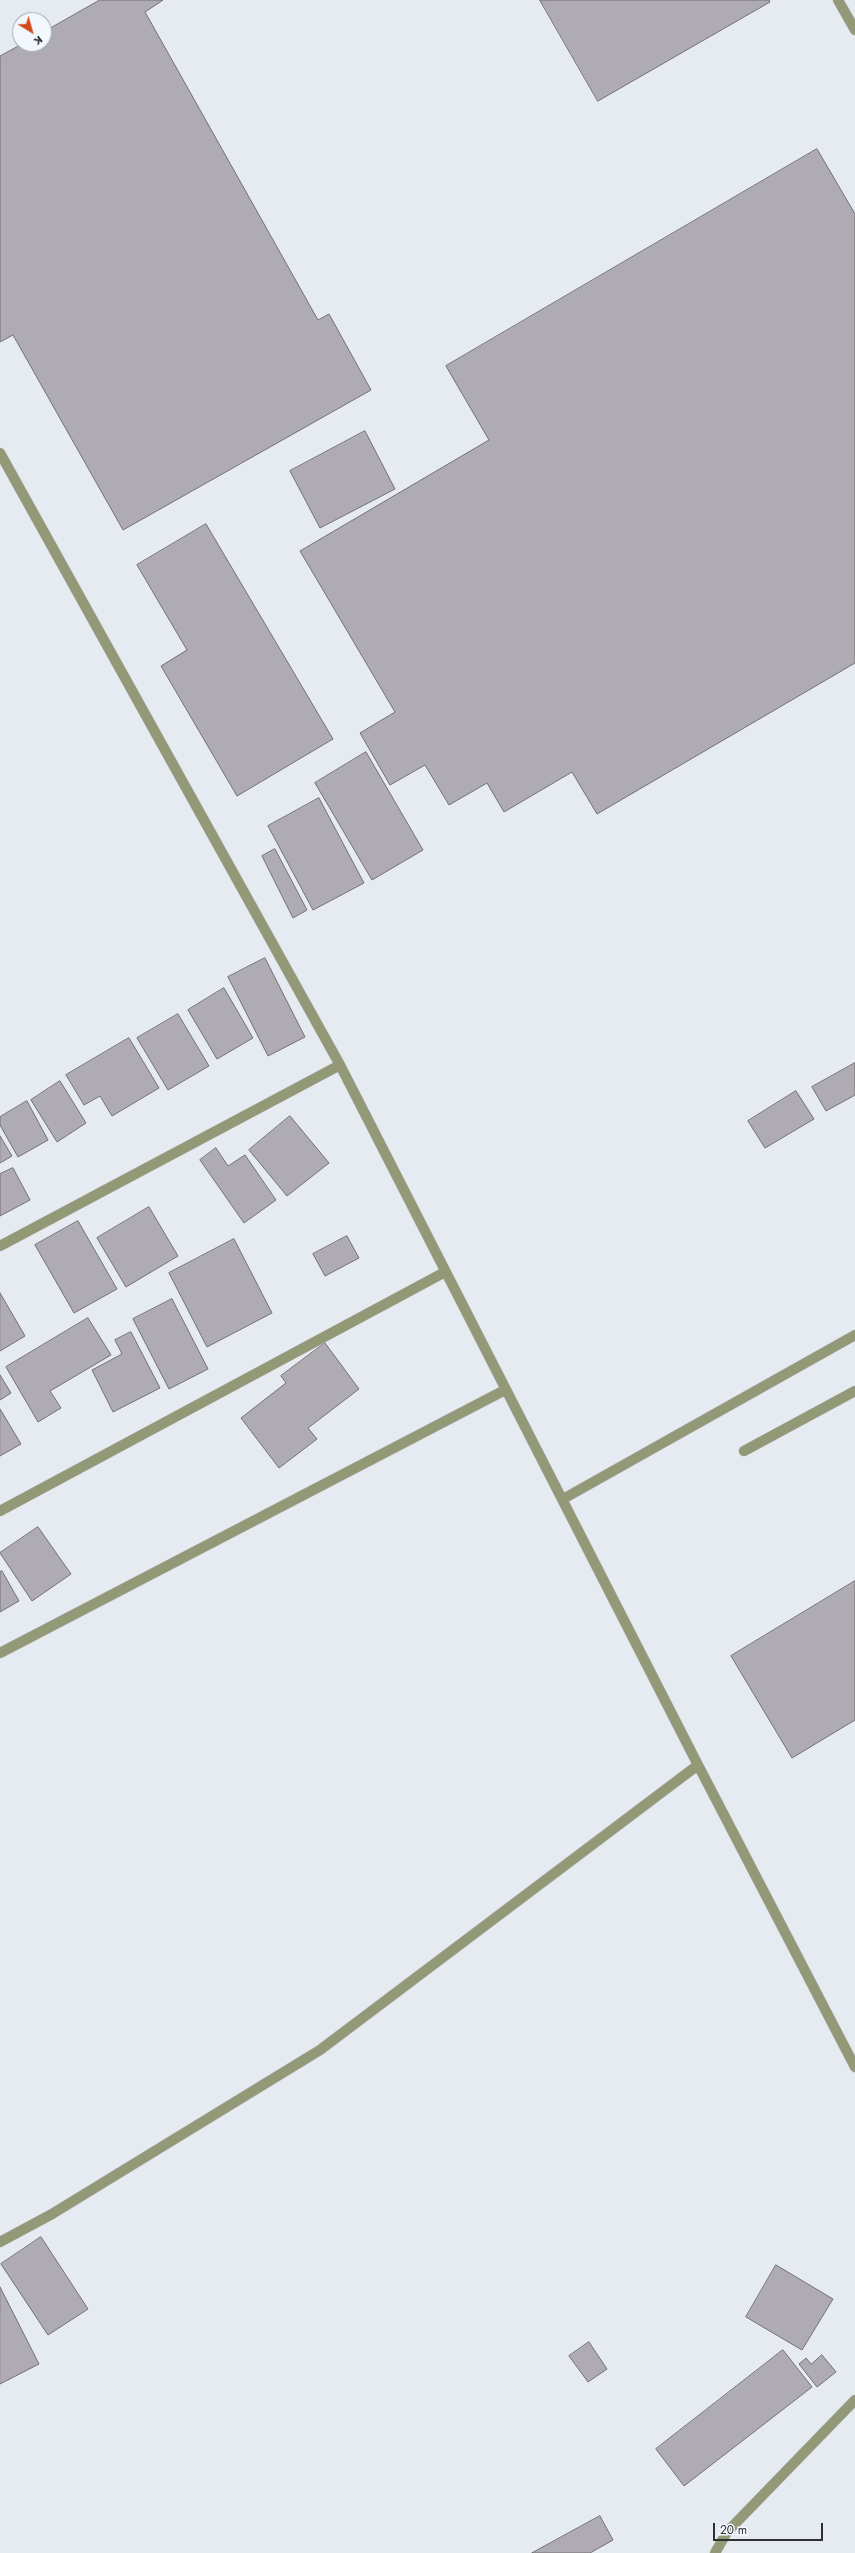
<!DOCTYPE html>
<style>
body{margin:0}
#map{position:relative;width:855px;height:2553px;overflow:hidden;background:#e5ebf1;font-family:Jost,sans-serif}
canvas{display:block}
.north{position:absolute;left:12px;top:12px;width:40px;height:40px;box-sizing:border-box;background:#f2f8fe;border:1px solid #a4a8ac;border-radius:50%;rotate:143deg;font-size:11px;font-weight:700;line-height:16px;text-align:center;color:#2e3032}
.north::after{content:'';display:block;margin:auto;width:14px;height:18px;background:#d14a1a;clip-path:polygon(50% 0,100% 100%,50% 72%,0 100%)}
.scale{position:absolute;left:713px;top:2523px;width:110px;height:18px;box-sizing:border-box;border:2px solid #2e3032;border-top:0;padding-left:5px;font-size:12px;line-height:14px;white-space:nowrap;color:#2e3032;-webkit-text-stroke:3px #f2f8fe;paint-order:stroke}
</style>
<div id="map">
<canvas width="855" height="2553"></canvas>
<div class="north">K</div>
<div class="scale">20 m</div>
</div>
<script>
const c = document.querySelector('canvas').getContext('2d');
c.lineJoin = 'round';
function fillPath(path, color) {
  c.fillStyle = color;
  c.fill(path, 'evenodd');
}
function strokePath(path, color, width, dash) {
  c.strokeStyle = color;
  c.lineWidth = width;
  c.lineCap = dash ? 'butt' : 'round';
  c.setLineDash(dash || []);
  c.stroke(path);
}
const building = new Path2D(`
 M100 0H163L145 12 318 320 329 314 371 390 123 530 13 335 0 342V56L22 44H44V32Z
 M540 0H769L770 2 598 101Z
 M817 149 855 214V663L597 814 572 772 504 812 487 783 449 805 425 765 390 785 360 733 395 712 300 551 489 440 446 366Z
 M365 431 395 489 320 528 290 471Z
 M206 524 333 739 237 796 161 666 187 650 137 565Z
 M366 752 423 850 372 880 315 783Z
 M319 798 364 883 313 910 268 826Z
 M275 849 307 910 293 918 262 856Z
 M265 958 305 1037 268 1056 228 977Z
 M224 988 253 1038 217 1059 188 1010Z
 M178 1014 209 1066 168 1090 137 1038Z
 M129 1038 159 1088 112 1116 100 1096 84 1105 66 1075Z
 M855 1063V1095L826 1111 812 1087Z
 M60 1081 86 1123 57 1142 31 1100Z
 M796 1091 814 1119 765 1148 748 1121Z
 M27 1101 48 1140 18 1157 0 1125V1117Z
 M290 1116 329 1163 287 1196 249 1150Z
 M0 1136 12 1156 0 1163Z
 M216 1148 228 1166 245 1155 276 1200 244 1223 200 1160Z
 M13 1168 30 1200 0 1216V1174Z
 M149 1207 178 1256 126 1287 97 1238Z
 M78 1221 117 1289 74 1313 35 1245Z
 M347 1236 359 1258 325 1276 313 1254Z
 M234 1239 272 1313 207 1347 169 1273Z
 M0 1293 25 1336 0 1351Z
 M172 1299 208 1369 169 1389 133 1319Z
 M88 1318 111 1355 50 1391 61 1408 38 1422 6 1367Z
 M131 1332 160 1388 113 1412 92 1370 122 1354 115 1340Z
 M325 1343 359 1389 308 1428 317 1439 279 1468 241 1418 286 1383 281 1376Z
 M0 1375 11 1393 0 1400Z
 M0 1409 21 1444 0 1456Z
 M38 1527 71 1574 32 1601 0 1553Z
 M2 1571 19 1601 0 1612V1572Z
 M855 1581V1720L792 1758 731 1656Z
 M41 2237 88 2309 48 2335 1 2264Z
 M776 2265 833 2299 802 2350 746 2317Z
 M0 2287 39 2364 0 2384Z
 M589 2342 607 2369 588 2382 569 2356Z
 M783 2350 812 2387 684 2486 656 2449Z
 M822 2355 836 2372 817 2387 799 2364 806 2358 811 2364Z
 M600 2516 613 2540 590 2553H532Z`);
fillPath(building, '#afabb2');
strokePath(building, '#736f75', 1);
const lane = new Path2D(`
 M838 0 855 30
 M744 1451 855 1391
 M563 1499 855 1335`);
const street = new Path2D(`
 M0 453 340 1065 698 1765 855 2067
 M0 1246 340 1065
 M0 1511 445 1272
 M0 1653 505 1390
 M0 2242 52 2214 320 2050 698 1765
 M715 2553 727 2532 855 2400`);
strokePath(lane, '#c4c9cf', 11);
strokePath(street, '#c4c9cf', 11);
strokePath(lane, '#939877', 10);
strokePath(street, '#939877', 10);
</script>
